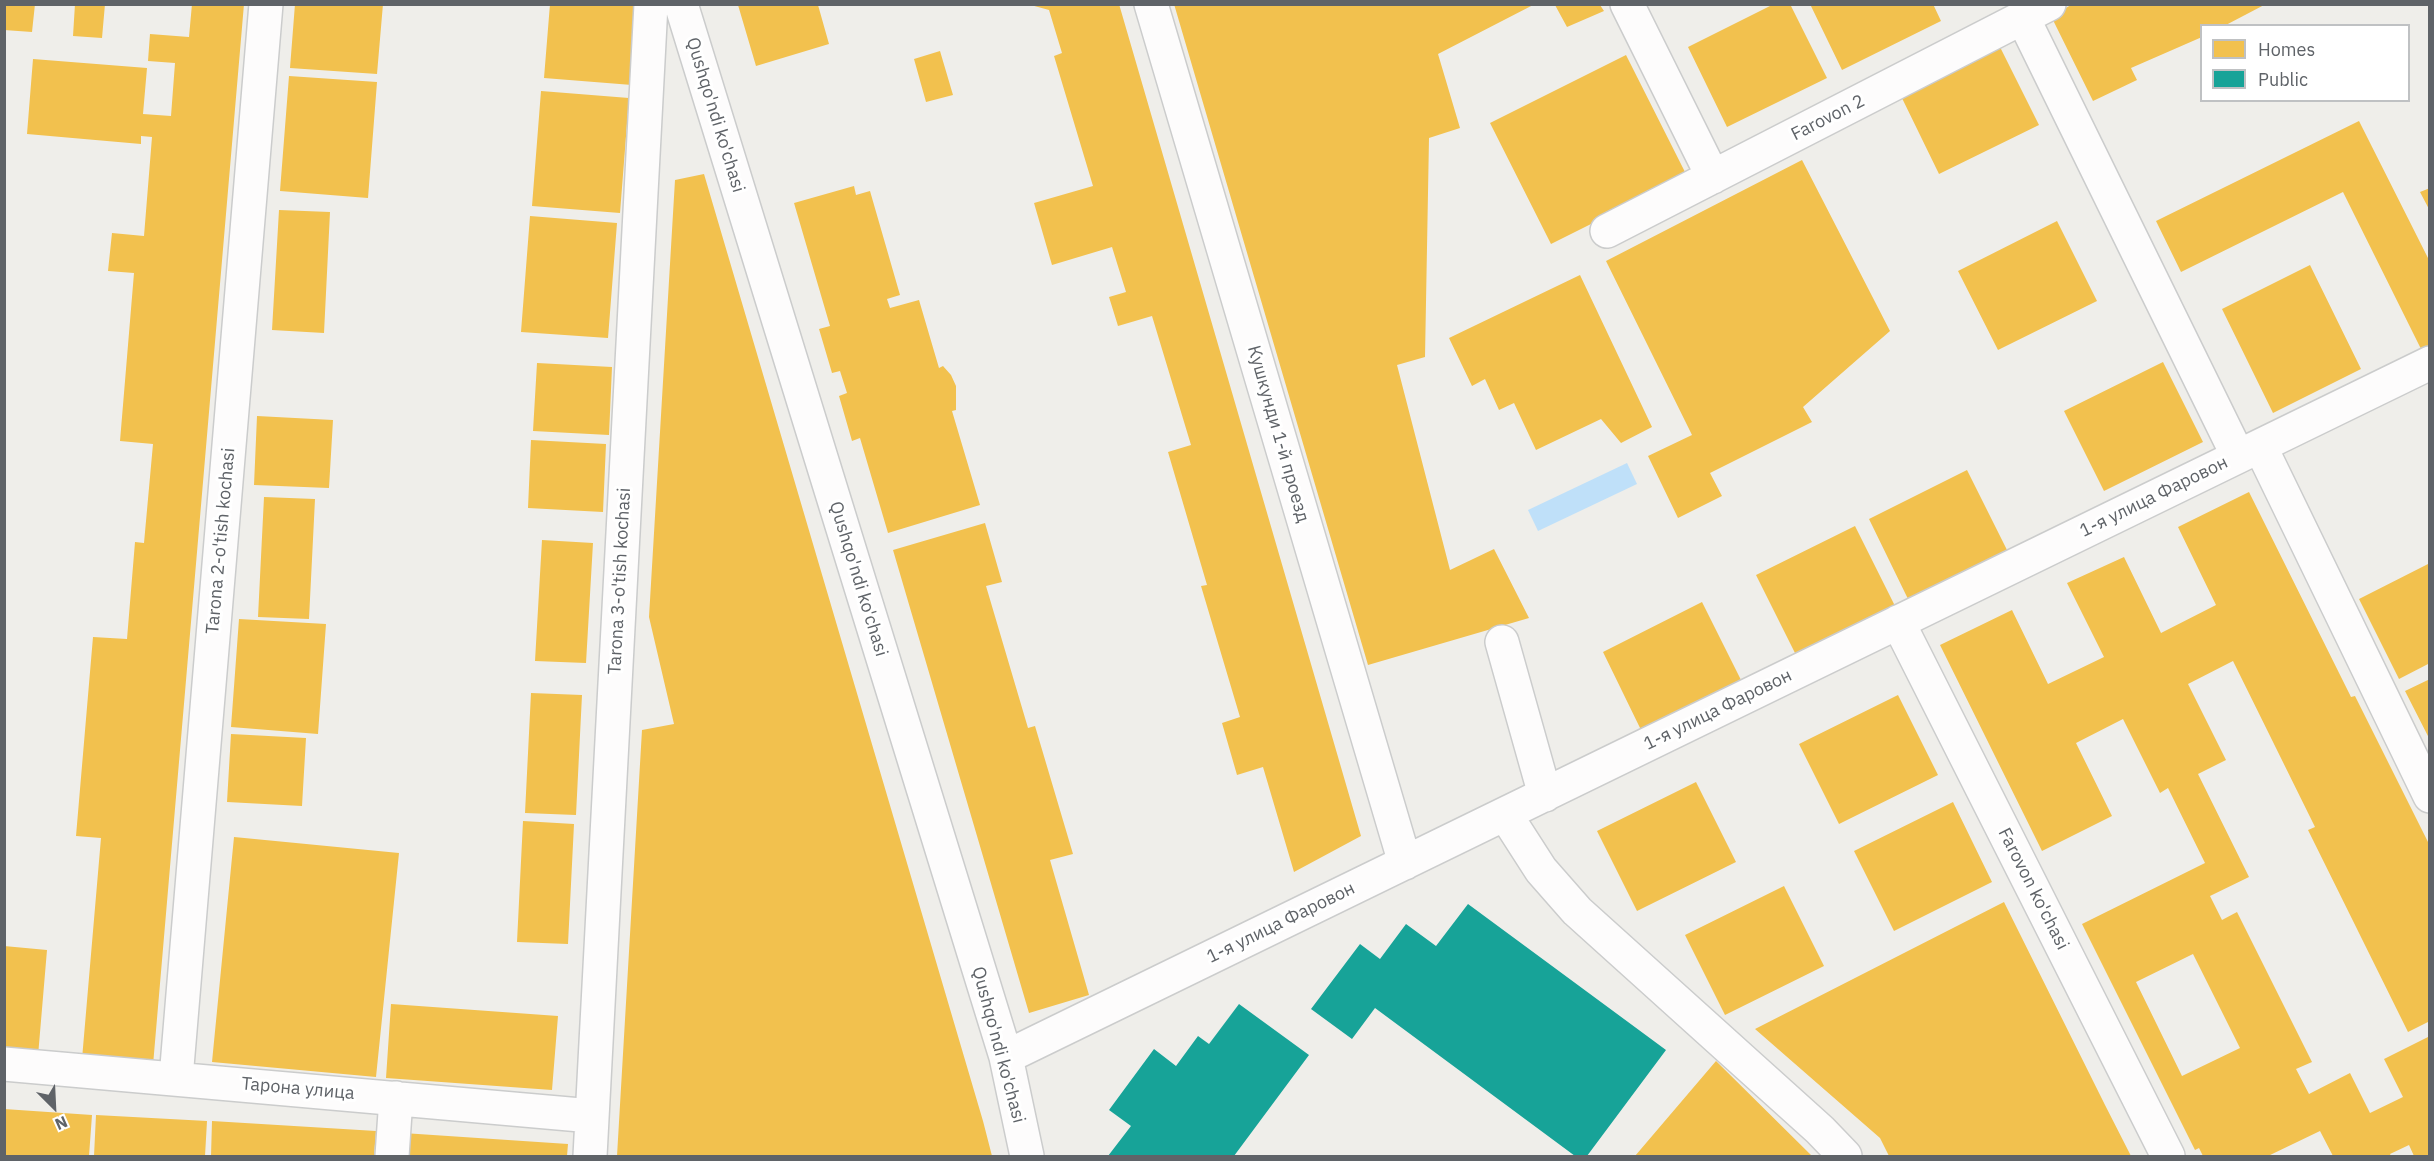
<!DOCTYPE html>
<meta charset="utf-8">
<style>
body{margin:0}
#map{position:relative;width:2434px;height:1161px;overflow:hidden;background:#efeeea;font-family:"IBM Plex Sans",sans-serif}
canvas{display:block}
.frame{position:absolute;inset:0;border:6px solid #5f6368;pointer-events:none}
.legend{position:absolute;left:2200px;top:24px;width:210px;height:78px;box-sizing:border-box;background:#fff;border:2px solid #bfc1c3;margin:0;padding:8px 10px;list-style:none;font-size:18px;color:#5f6368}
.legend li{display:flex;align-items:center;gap:12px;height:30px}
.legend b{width:30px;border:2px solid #bfc1c3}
.north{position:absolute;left:24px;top:1077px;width:60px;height:60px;-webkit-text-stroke:4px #fff;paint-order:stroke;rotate:156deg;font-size:16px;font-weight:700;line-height:24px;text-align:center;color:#5f6368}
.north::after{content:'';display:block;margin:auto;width:21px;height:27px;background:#5f6368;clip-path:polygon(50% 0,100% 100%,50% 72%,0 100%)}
</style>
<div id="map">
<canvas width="2434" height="1161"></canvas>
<div class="frame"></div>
<ul class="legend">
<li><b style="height:16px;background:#f2c14e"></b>Homes</li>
<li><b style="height:16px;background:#17a398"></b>Public</li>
</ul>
<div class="north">N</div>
</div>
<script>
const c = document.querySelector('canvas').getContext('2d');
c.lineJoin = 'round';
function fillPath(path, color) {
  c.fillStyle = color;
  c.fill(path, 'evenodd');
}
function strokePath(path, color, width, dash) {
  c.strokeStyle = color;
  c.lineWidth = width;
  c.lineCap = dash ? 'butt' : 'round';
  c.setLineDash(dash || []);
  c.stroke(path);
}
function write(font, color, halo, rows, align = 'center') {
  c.font = font + ' "IBM Plex Sans",sans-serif';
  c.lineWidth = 6;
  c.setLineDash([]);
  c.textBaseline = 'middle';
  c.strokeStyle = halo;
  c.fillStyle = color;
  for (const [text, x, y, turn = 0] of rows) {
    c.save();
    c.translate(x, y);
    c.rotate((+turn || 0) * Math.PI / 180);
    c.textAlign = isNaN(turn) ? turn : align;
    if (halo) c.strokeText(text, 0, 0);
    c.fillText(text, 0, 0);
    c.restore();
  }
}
fillPath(new Path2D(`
 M1627 463 1637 484 1538 531 1528 510Z`), '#bfe0f9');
fillPath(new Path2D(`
 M4 4H35L32 32 4 30Z
 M75 4H105L102 38 73 36Z
 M192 4H244L153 1065 82 1059 101 838 76 836 93 637 127 639 135 542 144 543 153 444 120 441 134 273 108 271 112 233 144 236 152 137 141 136V144L27 134 33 59 147 68 143 114 171 116 175 63 148 61 150 34 189 37Z
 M295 4H383L377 74 290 68Z
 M550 4H638L632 85 544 78Z
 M1027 4H1119L1361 836 1294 872 1263 767 1237 775 1222 723 1240 717 1201 586 1207 585 1168 452 1191 445 1152 316 1118 326 1109 297 1126 292 1112 247 1052 265 1034 203 1093 186 1054 56 1062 53 1049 10Z
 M1174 4H1535L1438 54 1460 128 1429 138 1425 357 1397 365 1450 570 1494 549 1529 618 1368 665Z
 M1774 4H1790L1827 78 1727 127 1688 47Z
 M1810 4H1933L1941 21 1842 70Z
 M2073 4H2266L2224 26H2202V37L2131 68 2137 80 2093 101 2051 16Z
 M738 5H818L829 44 756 66Z
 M1555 5H1600L1604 11 1567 27Z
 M1999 45 2039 125 1939 174 1900 94Z
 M940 51 953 95 926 102 914 59Z
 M1626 55 1687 176 1551 244 1490 123Z
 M289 76 377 82 368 198 280 191Z
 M541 91 629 98 620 213 532 206Z
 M2359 121 2430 262V348L2422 351 2343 192 2181 272 2156 221Z
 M1802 160 1890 331 1803 407 1812 422 1710 473 1722 496 1678 518 1648 456 1692 435 1606 261Z
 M704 174 983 1121 992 1156H617L642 730 674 724 649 617 675 180Z
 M854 186 856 195 870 191 900 295 887 299 890 308 919 300 939 368 943 366 951 375 956 386V410L952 411 980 505 888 533 860 438 852 441 839 396 847 393 840 371 832 373 819 329 830 326 794 203Z
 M2430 188V211L2420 192Z
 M279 210 330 212 324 333 272 330Z
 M530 216 617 223 608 338 521 332Z
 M2057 221 2097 301 1998 350 1958 271Z
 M2310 265 2361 369 2273 413 2222 309Z
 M1580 275 1652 427 1621 443 1601 419 1536 450 1514 403 1499 410 1485 379 1472 386 1449 338Z
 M2163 362 2203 442 2104 491 2064 411Z
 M537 363 612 367 609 435 533 431Z
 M257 416 333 420 329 488 254 485Z
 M531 440 606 444 603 512 528 508Z
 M1967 470 2007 550 1908 599 1869 519Z
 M2249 492 2351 697 2355 696 2430 846V1021L2408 1032 2308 830 2315 827 2233 661 2188 684 2226 760 2198 774 2249 877 2210 896 2222 920 2237 912 2312 1062 2296 1069 2309 1094 2350 1073 2370 1113 2403 1097 2384 1059 2430 1036V1156H2414L2409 1145 2390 1154 2391 1156H2333L2320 1131 2268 1156H2203L2199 1148 2195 1150 2082 924 2205 863 2168 788 2160 793 2123 719 2076 743 2112 816 2042 851 1940 645 2012 610 2048 684 2104 657 2067 583 2124 557 2161 633 2216 605 2178 527ZM2193 954 2240 1048 2182 1076 2136 982Z
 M264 497 315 499 309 619 258 617Z
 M985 523 1002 582 986 586 1028 728 1035 726 1073 854 1050 860 1089 995 1029 1013 893 550Z
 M1855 526 1895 606 1796 655 1756 575Z
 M542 540 593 543 586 663 535 661Z
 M2430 563V663L2399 679 2359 599Z
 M1702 602 1742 682 1642 732 1603 652Z
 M239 619 326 624 318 734 231 727Z
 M2430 679V740L2405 691Z
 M531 693 582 695 576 815 525 813Z
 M1898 695 1938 775 1839 824 1799 744Z
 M231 734 306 738 302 806 227 802Z
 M1696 782 1736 862 1637 911 1597 831Z
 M1953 802 1992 882 1894 931 1854 851Z
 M523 821 574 824 568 944 517 942Z
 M234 837 399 853 376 1077 212 1062Z
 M1784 886 1824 966 1725 1015 1685 935Z
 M2004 902 2105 1105 2131 1156H1889L1880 1138 1755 1029Z
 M4 946 47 950 38 1056 4 1053Z
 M391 1004 558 1016 552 1090 386 1078Z
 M1716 1061 1812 1156H1635Z
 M4 1109 92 1115 89 1156H4Z
 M96 1115 207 1121 205 1156H94Z
 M212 1121 376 1131 374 1156H211Z
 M403 1133 568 1144 567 1156H402Z`), '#f2c14e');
fillPath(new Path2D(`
 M1468 904 1666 1050 1587 1156H1575L1375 1008 1352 1039 1311 1009 1360 944 1380 959 1406 924 1436 946Z
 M1239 1004 1309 1055 1234 1156H1108L1131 1126 1109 1110 1154 1049 1176 1066 1198 1036 1209 1044Z`), '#17a398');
const minor = new Path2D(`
 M681 4 1006 1057 1027 1156
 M1151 4 1405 863
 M1627 4 1713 177
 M2023 18 2238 456
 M1607 231 2049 4
 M2260 446 2430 796
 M1898 622 2168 1156
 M1502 642 1545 795
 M1505 814 1541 870 1577 911 1820 1130 1845 1156
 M1006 1057 2430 363
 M4 1064 592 1116
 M176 1078 266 4
 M392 1156 396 1098
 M590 1156 651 4`);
strokePath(minor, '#cbcccc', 36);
strokePath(minor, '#fdfcfc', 33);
write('18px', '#5f6368', '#fff', [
 ["Qushqo'ndi ko'chasi",715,115,73],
 ["Farovon 2",1828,118,-27],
 ["Кушкунди 1-й проезд",1278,434,74],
 ["1-я улица Фаровон",2154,497,-26],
 ["Tarona 2-o'tish kochasi",221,541,-85],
 ["Qushqo'ndi ko'chasi",858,579,73],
 ["Tarona 3-o'tish kochasi",620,581,-87],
 ["1-я улица Фаровон",1718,710,-26],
 ["Farovon ko'chasi",2033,889,63],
 ["1-я улица Фаровон",1281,923,-26],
 ["Qushqo'ndi ko'chasi",998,1045,75],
 ["Тарона улица",298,1089,5]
]);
</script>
